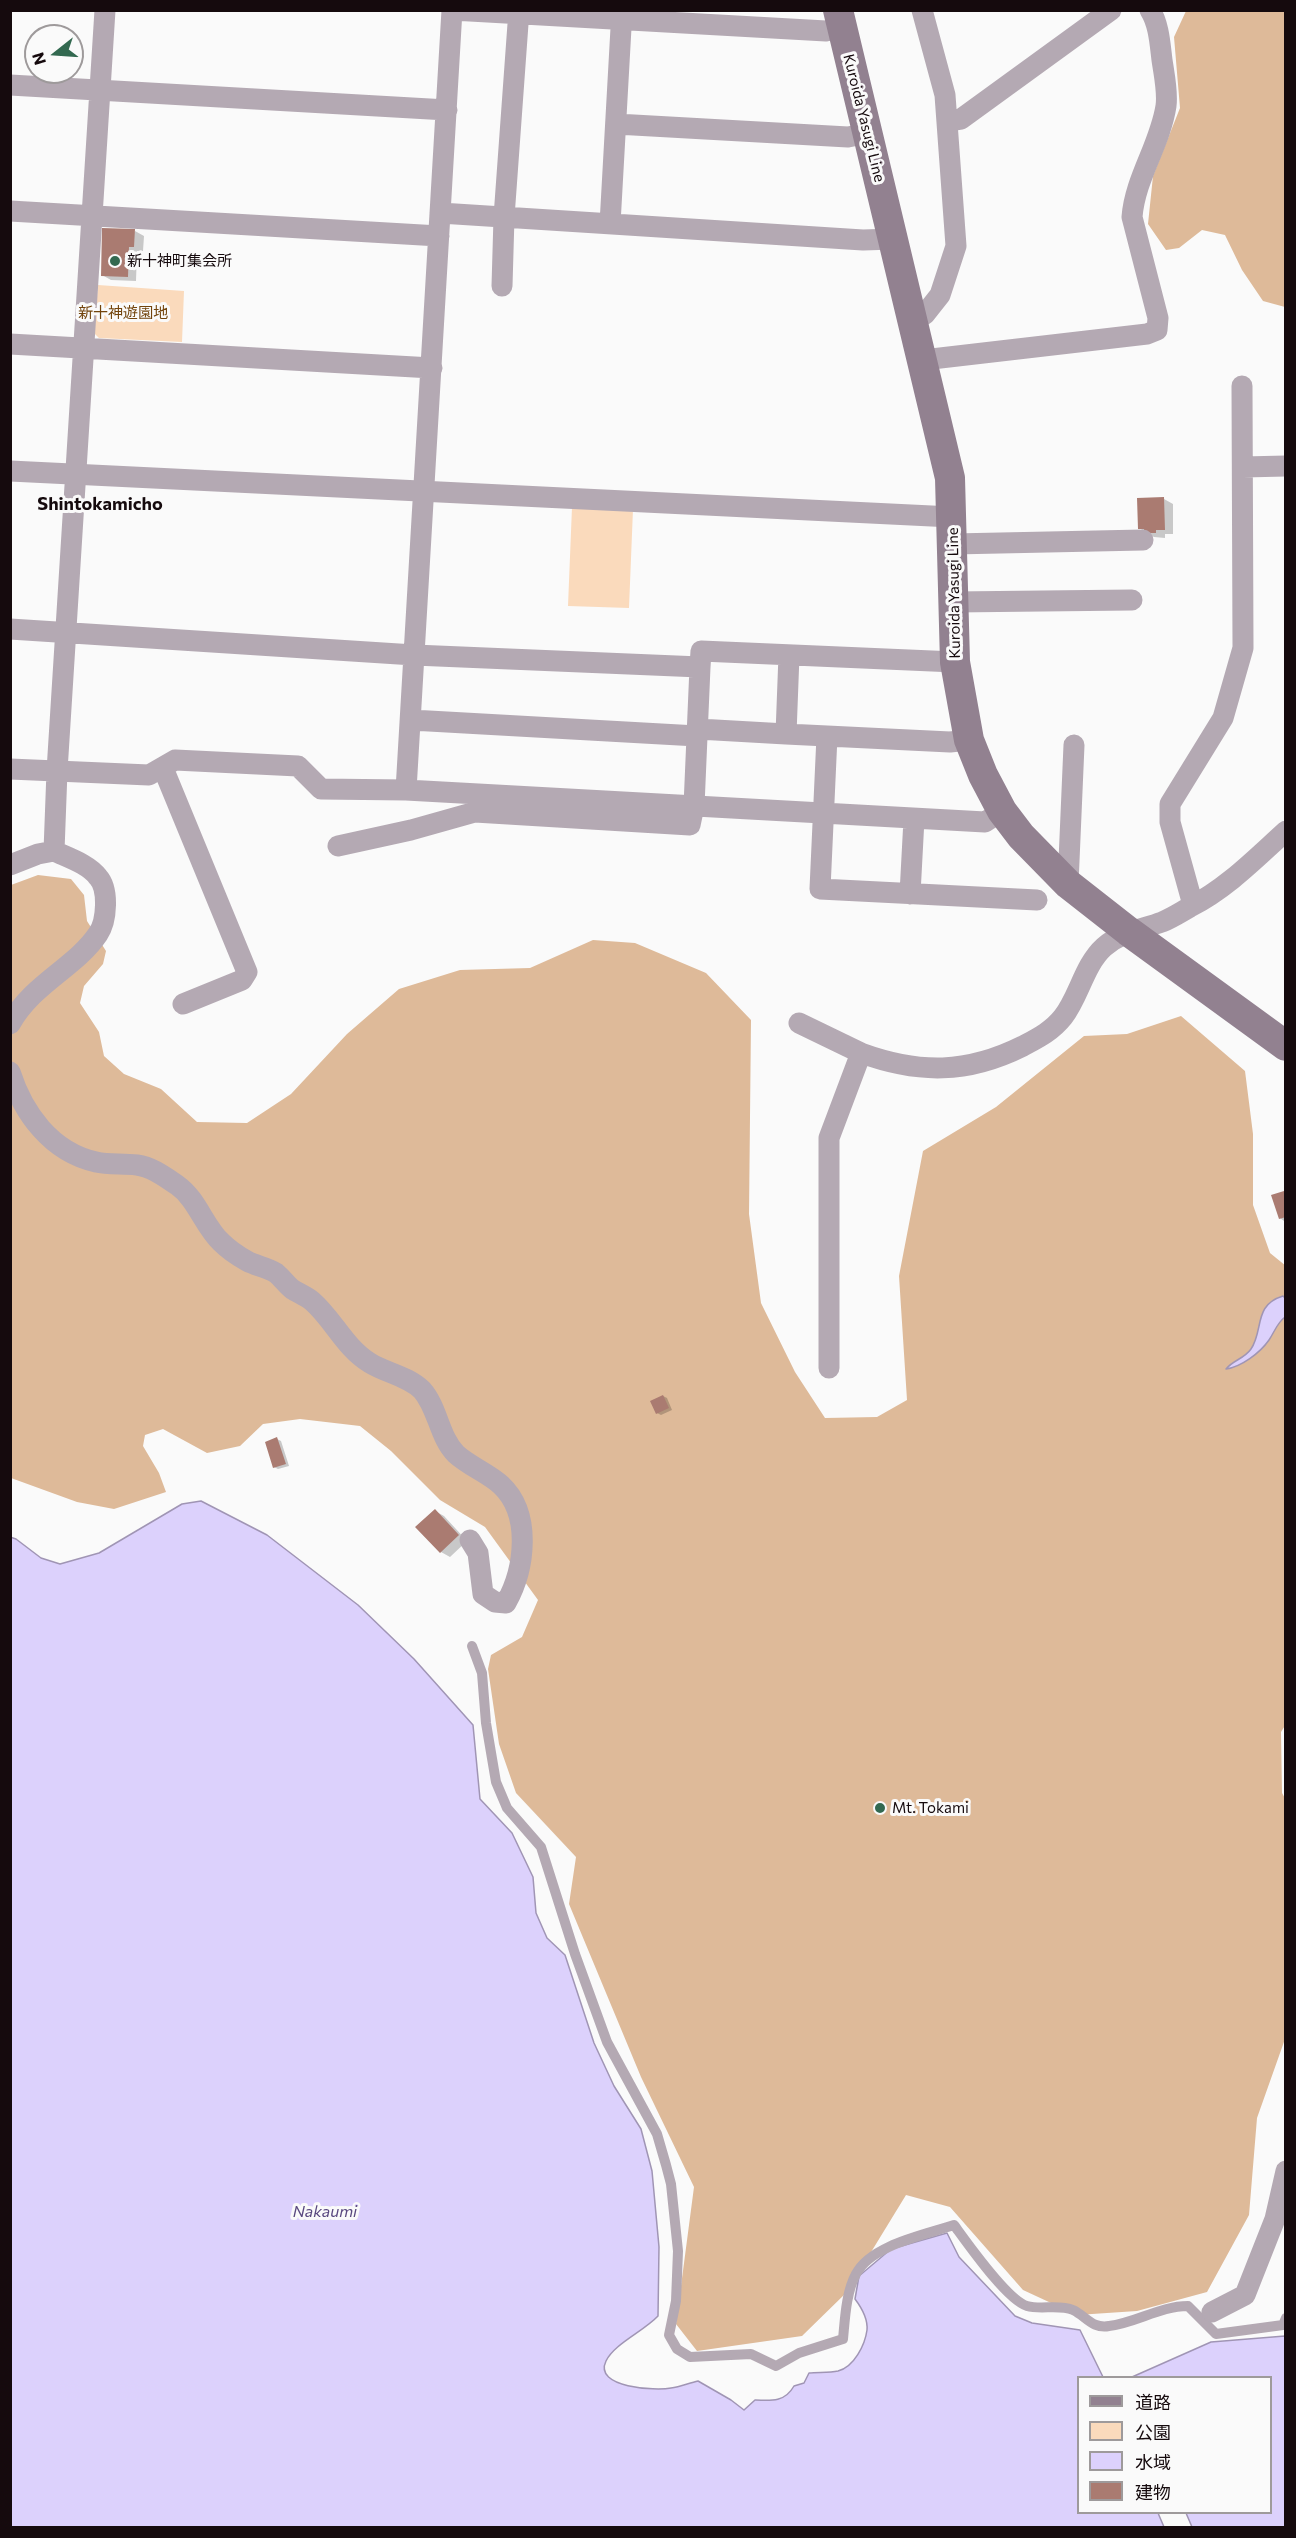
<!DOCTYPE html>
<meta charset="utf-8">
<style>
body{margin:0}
#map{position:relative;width:1296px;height:2538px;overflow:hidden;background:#fafafa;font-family:Commissioner,"Noto Sans JP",sans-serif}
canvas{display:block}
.frame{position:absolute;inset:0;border:12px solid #150a0d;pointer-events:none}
.legend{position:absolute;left:1077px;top:2376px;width:195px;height:138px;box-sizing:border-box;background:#fafafa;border:2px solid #9e9a9b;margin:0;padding:8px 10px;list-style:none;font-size:18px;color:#150a0d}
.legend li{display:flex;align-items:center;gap:12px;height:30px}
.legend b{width:30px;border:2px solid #9e9a9b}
.north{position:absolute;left:24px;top:24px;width:60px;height:60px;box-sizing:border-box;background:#fafafa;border:2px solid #9e9a9b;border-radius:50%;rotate:253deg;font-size:16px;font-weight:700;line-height:24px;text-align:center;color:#150a0d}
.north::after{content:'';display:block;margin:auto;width:21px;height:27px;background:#336950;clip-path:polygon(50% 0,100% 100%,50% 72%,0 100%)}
</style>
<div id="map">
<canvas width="1296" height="2538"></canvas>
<div class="frame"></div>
<ul class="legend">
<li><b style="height:8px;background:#928190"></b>道路</li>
<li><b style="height:16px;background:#fadabc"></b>公園</li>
<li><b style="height:16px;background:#dcd1fc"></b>水域</li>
<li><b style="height:16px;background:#aa7b71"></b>建物</li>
</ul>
<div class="north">N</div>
</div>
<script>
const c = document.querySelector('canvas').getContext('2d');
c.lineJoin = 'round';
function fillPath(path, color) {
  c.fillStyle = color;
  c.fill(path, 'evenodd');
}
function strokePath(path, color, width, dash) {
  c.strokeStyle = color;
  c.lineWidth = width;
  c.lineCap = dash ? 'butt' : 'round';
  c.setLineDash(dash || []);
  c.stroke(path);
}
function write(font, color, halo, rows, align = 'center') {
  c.font = font + ' Commissioner,"Noto Sans JP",sans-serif';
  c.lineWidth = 6;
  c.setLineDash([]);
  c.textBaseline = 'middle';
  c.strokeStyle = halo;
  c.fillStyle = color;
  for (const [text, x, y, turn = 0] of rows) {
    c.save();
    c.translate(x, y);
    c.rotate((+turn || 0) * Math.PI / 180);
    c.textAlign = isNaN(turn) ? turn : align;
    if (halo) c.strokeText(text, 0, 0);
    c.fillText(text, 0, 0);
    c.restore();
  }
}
fillPath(new Path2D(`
 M98 285 184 291 182 342 99 338 94 333Z
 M572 507 633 509 629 608 568 606Z`), '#fadabc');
fillPath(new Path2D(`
 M1186 11H1285V307L1263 301 1242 270 1225 235 1202 230 1179 248 1166 250 1148 224 1153 176 1180 108 1174 37Z
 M38 875 71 879 84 895 87 921 106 951 103 964 84 986 80 1003 99 1032 104 1056 124 1074 161 1089 197 1122 247 1123 291 1094 347 1034 399 989 460 970 530 968 593 940 635 943 706 973 751 1020 749 1214 761 1303 795 1372 825 1418 877 1417 907 1400 899 1276 923 1151 996 1107 1084 1036 1127 1034 1181 1016 1245 1071 1253 1134V1205L1270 1253 1286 1266V1724L1281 1732 1282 1793 1286 1800 1285 2039 1257 2118 1249 2215 1207 2292 1137 2311 1077 2315 1023 2290 950 2207 906 2195 846 2293 802 2336 697 2351 676 2324 694 2187 641 2077 569 1904 576 1857 516 1793 499 1744 488 1669 491 1655 522 1637 538 1600 485 1527 440 1500 391 1451 360 1426 300 1419 263 1424 240 1446 207 1453 163 1429 145 1435 143 1446 159 1473 166 1492 114 1509 77 1502 11 1478V885Z`), '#deba99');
const water = new Path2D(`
 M1283 1296 1285 1298V1317C1277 1323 1275 1331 1269 1340 1260 1353 1241 1367 1226 1369 1233 1360 1244 1359 1251 1349 1264 1330 1253 1305 1283 1296Z
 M201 1501 267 1535 358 1605 414 1659 473 1725 480 1799 512 1833 533 1877 536 1913 547 1938 565 1955 594 2043 614 2086 641 2129 652 2171 659 2247 658 2316C644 2331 614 2344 606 2361 593 2388 656 2391 671 2388 680 2387 689 2383 698 2381L731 2400 744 2410 755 2400C772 2401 785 2402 794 2386L804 2383 809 2373C818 2372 829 2373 838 2371 854 2367 865 2345 867 2330 868 2319 861 2307 855 2299L859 2276 891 2249 947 2233 959 2257 1015 2316 1032 2323 1080 2330 1103 2377 1078 2378V2512L1158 2513 1164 2527H11L10 1537 16 1539 41 1558 60 1564 99 1553 182 1504Z
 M1285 2336V2527H1192L1186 2513 1270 2512V2378L1132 2377 1211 2342Z`);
fillPath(water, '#dcd1fc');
strokePath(water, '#a095b4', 1.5);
fillPath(new Path2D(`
 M135 231 144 236 143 251H137L136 281 111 280 102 275Z
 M1164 499 1173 504V534H1165V538L1154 537 1139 528Z
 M1284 1193 1286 1194 1284 1221 1280 1218Z
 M663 1396 667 1398 672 1410 661 1415 657 1413Z
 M277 1439 281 1441 289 1466 278 1469 274 1467Z
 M435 1511 444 1516 467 1541 450 1557 441 1552 417 1527Z`), '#0003');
fillPath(new Path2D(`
 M102 228 135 229 134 247H129L128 277 101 276Z
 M1164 497 1165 530H1156V533H1144V529H1138L1137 498Z
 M1284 1191 1286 1217 1279 1219 1271 1195Z
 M663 1395 669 1408 656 1414 650 1401Z
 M277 1437 286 1464 273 1468 265 1442Z
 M435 1509 459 1535 440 1553 415 1527Z`), '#aa7b71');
strokePath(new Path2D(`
 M472 1646 482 1673 486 1723 496 1782 507 1808 541 1847 575 1954 607 2042 657 2134 666 2165 671 2184 678 2251 676 2301 669 2335 677 2349 690 2357 751 2354 776 2366 799 2353 843 2339C845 2319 846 2292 856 2274 871 2245 924 2235 954 2225 968 2244 1007 2300 1027 2306 1041 2310 1059 2304 1073 2310 1086 2316 1092 2329 1109 2326 1136 2323 1160 2306 1188 2306L1216 2334 1283 2325 1286 2318`), '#b4a9b3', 10);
strokePath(new Path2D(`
 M10 85 447 110
 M948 121 961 119 1111 10
 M616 124 848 137 868 133
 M10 211 439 236
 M440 213 863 240 894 239
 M610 224 622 10
 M502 286 504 217 519 10
 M913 322 925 314 940 295 956 246 945 95 922 10
 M10 344 432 368
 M923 360 1147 334 1157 330 1158 318 1132 217C1135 178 1160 145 1166 106 1168 92 1164 74 1162 60 1160 44 1159 24 1150 10
 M1243 467 1286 466
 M10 471 952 517
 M953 544 1143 540
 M954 602 1132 600
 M10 629 414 655 700 667 694 806 690 825 475 812 411 830 338 846
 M789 655 786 734 950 742 969 740
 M700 667 701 651 955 662
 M411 720 697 736
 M698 729 786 734
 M827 736 820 889 1037 900
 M163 768 247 972 242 980 183 1004
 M10 769 149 775 175 760 298 766 321 789 406 790 985 822 1002 811
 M406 790 452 10 826 31 841 28
 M10 865 38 854 54 851
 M1068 884 1074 745
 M910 894 914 819
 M1193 905 1170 822V804L1223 718 1243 648 1242 386
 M799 1023 861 1053
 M10 1024C33 983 75 968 98 934 107 921 109 889 98 877 88 864 69 858 54 851L57 771 105 10
 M10 1072C23 1113 51 1152 96 1162 109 1165 123 1163 137 1165 152 1167 165 1177 177 1185 197 1199 204 1226 221 1242 228 1249 238 1256 247 1261 256 1266 267 1267 276 1273 282 1278 286 1284 292 1289 298 1293 306 1296 312 1301 333 1319 345 1348 370 1363 386 1373 408 1376 422 1390 438 1408 439 1437 456 1454 469 1466 488 1473 501 1485 532 1514 525 1569 506 1603L495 1602 483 1594 478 1553 470 1540
 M829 1368V1138L861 1053C919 1074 967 1074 1023 1046 1038 1038 1052 1031 1063 1017 1079 997 1084 965 1104 947 1123 931 1140 930 1162 922 1172 918 1181 912 1190 907 1227 888 1255 859 1286 831
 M1212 2312 1245 2295 1275 2219 1286 2171`), '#b4a9b3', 21);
strokePath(new Path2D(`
 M838 10 950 478 955 662 969 740 983 775 1002 811 1021 836 1068 884 1128 931 1286 1046`), '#928190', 30);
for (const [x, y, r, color] of [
 [115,261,6,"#336950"],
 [880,1808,6,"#336950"]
]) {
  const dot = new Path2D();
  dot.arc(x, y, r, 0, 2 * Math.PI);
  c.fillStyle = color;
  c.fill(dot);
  strokePath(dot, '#fafafa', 2);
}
write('15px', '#150a0d', '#fafafa', [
 ["Kuroida Yasugi Line",864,118,76],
 ["Kuroida Yasugi Line",954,593,-91]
]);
write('15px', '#150a0d', '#fafafa', [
 ["新十神町集会所",127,261],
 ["Mt. Tokami",892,1808]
], 'left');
write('15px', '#72440c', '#fafafa', [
 ["新十神遊園地",123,313]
]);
write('italic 16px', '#59487f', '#fafafa', [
 ["Nakaumi",325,2212]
]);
write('bold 18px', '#150a0d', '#fafafa', [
 ["Shintokamicho",100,504]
]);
</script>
